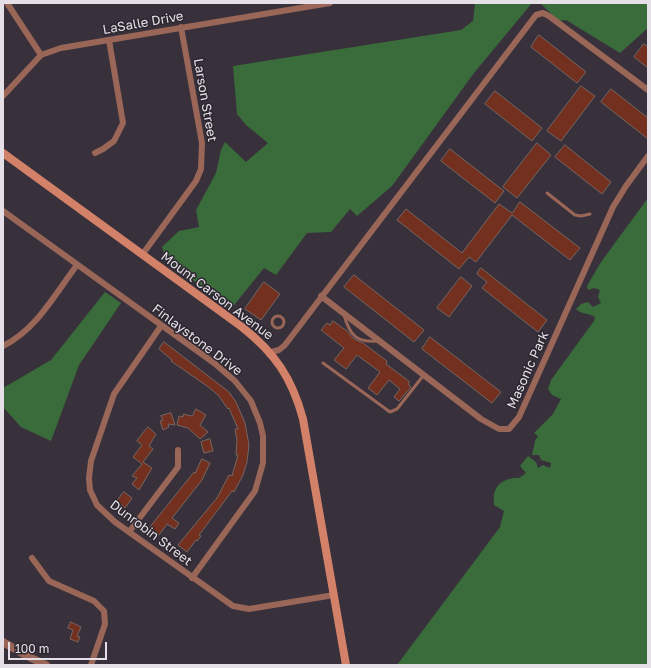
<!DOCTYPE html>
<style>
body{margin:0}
#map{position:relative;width:651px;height:668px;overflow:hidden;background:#38313c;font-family:"Golos Text",sans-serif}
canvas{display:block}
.frame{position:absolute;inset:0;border:4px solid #e5e0e7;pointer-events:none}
.scale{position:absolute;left:8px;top:642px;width:99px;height:18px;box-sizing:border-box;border:2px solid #e5e0e7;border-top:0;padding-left:5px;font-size:12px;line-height:14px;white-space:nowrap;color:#e5e0e7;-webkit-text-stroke:3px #2d2731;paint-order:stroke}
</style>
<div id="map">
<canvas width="651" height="668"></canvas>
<div class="frame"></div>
<div class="scale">100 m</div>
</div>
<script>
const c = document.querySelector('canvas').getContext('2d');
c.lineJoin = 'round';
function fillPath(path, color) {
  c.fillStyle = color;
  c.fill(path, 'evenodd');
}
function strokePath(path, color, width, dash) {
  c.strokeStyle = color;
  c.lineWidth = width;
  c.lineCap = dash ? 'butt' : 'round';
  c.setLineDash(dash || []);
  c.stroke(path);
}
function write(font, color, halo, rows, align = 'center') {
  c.font = font + ' "Golos Text",sans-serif';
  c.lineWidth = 3;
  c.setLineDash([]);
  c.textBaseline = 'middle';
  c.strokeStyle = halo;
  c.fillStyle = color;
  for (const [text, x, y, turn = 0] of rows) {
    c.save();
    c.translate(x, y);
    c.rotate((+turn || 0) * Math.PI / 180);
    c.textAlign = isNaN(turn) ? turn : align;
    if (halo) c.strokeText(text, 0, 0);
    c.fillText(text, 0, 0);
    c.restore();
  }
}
fillPath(new Path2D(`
 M475 3H532L474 73 392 186 357 216 350 209 331 232 307 233 276 275 264 268 231 309 166 260 162 247 179 231 199 227 196 210 216 173 221 150 225 142 246 162 268 143 246 125 237 114 233 66 461 30 473 21Z
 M540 3H648V28L620 53 566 20 559 21Z
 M648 198V665H397L500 527 504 511 494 505C494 501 493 495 495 491 498 482 510 477 519 478L526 473 520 466 528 456 536 462 538 468 543 465 550 468 551 463 541 460 539 455H532L535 441 538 436 534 433 553 414 561 399 552 395 548 389 551 380 594 321 595 317C589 313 580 314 576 309L581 304 588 302 593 307 601 303 598 297 600 290 594 288 588 290 587 286 601 262Z
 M105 292 121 303 79 365 51 441 21 427 3 407V388L51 360Z`), '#3a6b3a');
const building = new Path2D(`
 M539 35 586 72 577 83 531 47Z
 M644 44 648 47V68L634 57Z
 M581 86 595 96 561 141 547 131Z
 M611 89 648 118V139L601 102Z
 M495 91 542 128 532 141 485 104Z
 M537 143 551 155 517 198 503 187Z
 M565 145 611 182 602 194 555 157Z
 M450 149 504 191 495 203 441 161Z
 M520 202 580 248 570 260 512 215 476 262 469 257 459 269 397 220 406 209 462 253 499 204 512 213Z
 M481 268 547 320 538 332 482 288 487 282 477 274Z
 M354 275 424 330 414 342 344 287Z
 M461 277 472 286 449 317 437 308Z
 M264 282 280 294 261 320 245 309Z
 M333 321 347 331 354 339 363 343 387 361 386 364 410 382 408 384 411 387 399 401 394 397 400 389 389 380 377 395 368 388 380 372 357 355 346 369 334 360 344 348 321 330 327 323 330 325Z
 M430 337 501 392 492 403 422 349Z
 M164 342 229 392 236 402 245 423 249 445 247 462 243 475 234 492 232 491 199 535 201 536 197 541 196 540 187 552 178 545 217 498 229 475 232 476 238 455H236L237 440 235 429H238L229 408 228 409 218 395 207 386 171 361 172 360 159 349Z
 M196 409 206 415 200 425 208 432 200 439 188 428 177 425 179 416 183 417V414L192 416Z
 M171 413 175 425 168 424 169 427 163 430 160 421 163 420 161 416Z
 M148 427 156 434 149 446 153 449 143 462 152 468 139 490 132 484 137 478 132 476 142 464 133 457 142 445 137 441Z
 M210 439 213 451 204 453 201 442Z
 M202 459 210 463 202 480 172 518 179 523 175 529 167 524 159 535 149 528 194 472 195 473Z
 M124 492 132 498 125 508 117 501Z
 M71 622 81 627 77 636 80 637 78 642 70 639 73 630 68 628Z`);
fillPath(building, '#73301f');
strokePath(building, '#766662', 1);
strokePath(new Path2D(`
 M547 193 575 215 581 216 590 214
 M344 315C350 336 357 343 379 341
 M272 322a6 6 0 1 1 12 0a6 6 0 1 1-12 0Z
 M323 363 390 412 397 409 423 376`), '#9a6657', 3);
strokePath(new Path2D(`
 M7 3 41 55
 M3 96 41 55 61 48 330 3
 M95 153 103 149 114 141 123 123 109 40
 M3 211 214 363 235 381 251 401 260 423 263 436V463L255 491 192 578
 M142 255 196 181 201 169 202 143 181 27
 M321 296 481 419 499 429H509L519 417 613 207 626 186 648 156
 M161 326 114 394 91 461 89 478 90 490 97 505 115 522 233 606 249 609 334 595
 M3 346C37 329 55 294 77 265
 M271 352 279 350 285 345 536 15 543 13 549 16 648 90
 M129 532 178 467V450
 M32 558 49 581 94 601 104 611 105 624 91 665`), '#9a6657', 6);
strokePath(new Path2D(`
 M3 642 27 656 46 665`), '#9a6657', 8);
strokePath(new Path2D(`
 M3 153 242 327C275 353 292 378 303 419L346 665`), '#d38168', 8);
write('13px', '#e5e0e7', '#2d2731', [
 ["LaSalle Drive",143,23,-10],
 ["Larson Street",205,100,80],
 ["Mount Carson Avenue",217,296,37],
 ["Finlaystone Drive",197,340,37],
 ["Masonic Park",528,370,-66],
 ["Dunrobin Street",151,533,37]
]);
</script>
